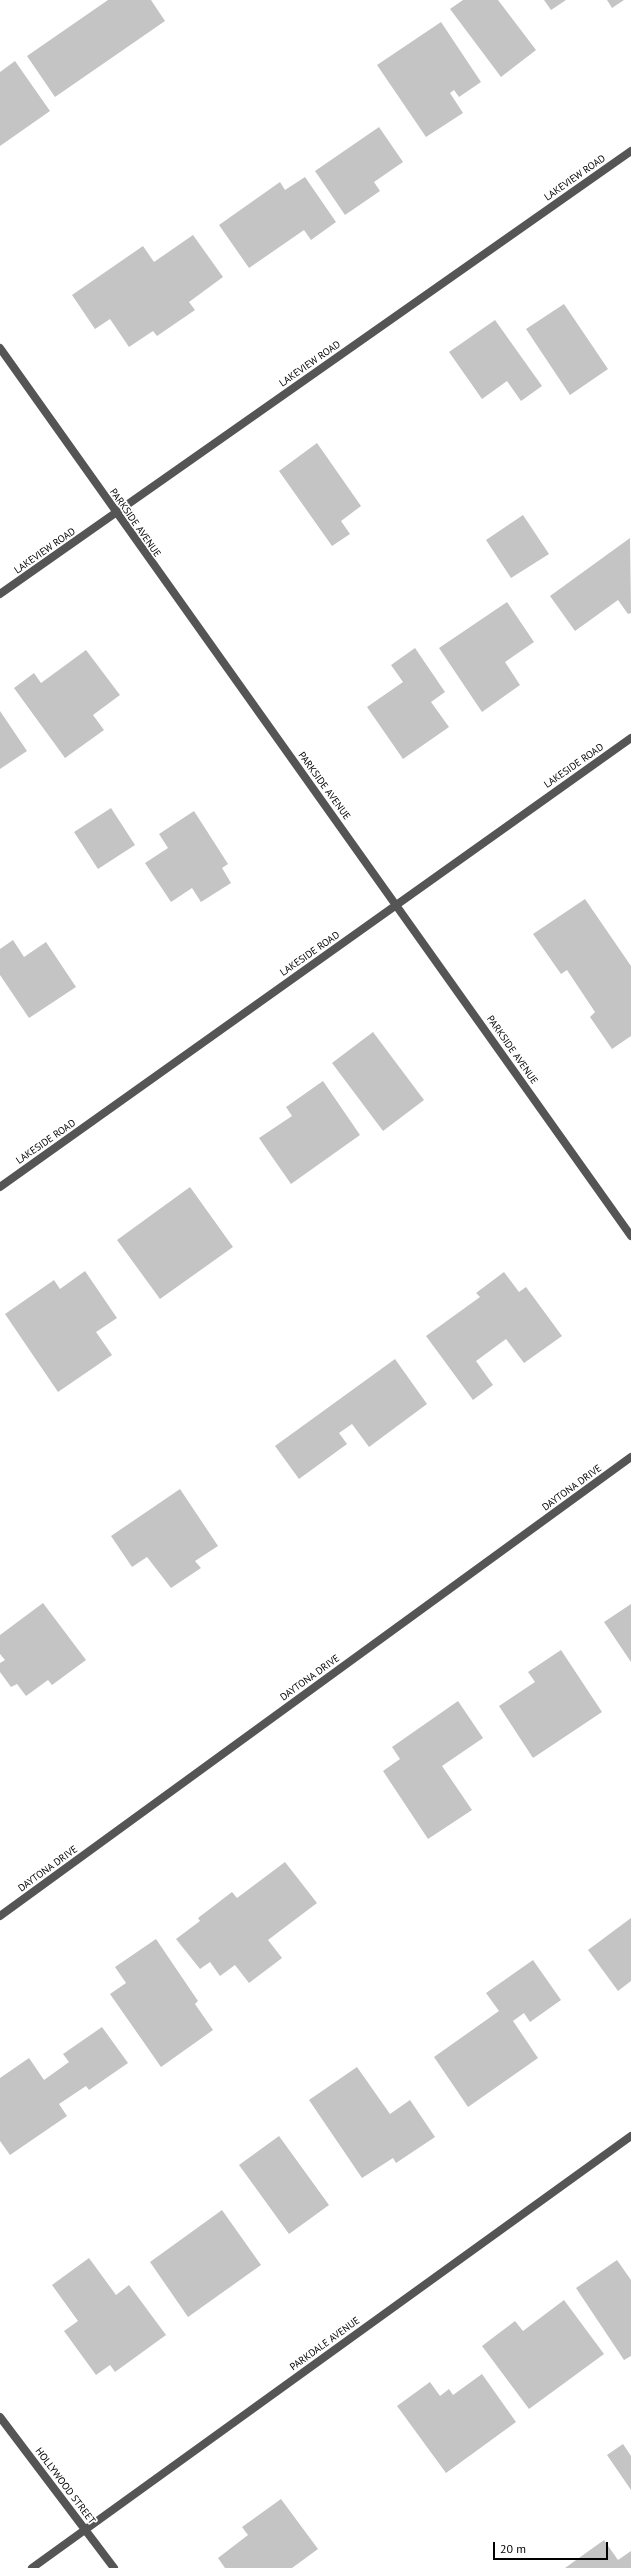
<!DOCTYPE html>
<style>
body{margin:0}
#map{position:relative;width:631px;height:2568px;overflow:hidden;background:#fff;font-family:"PT Sans",sans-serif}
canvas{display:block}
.scale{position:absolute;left:493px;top:2542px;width:115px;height:18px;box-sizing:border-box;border:2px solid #000;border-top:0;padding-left:5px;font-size:12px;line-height:14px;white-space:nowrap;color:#000;-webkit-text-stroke:3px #fff;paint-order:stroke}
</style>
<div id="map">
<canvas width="631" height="2568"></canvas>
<div class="scale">20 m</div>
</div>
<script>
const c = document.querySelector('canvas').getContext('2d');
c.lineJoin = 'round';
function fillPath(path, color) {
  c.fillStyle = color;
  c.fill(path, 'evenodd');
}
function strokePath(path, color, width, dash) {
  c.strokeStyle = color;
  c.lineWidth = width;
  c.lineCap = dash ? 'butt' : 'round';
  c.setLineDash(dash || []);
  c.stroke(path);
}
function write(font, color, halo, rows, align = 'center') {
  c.font = font + ' "PT Sans",sans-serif';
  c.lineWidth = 3.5;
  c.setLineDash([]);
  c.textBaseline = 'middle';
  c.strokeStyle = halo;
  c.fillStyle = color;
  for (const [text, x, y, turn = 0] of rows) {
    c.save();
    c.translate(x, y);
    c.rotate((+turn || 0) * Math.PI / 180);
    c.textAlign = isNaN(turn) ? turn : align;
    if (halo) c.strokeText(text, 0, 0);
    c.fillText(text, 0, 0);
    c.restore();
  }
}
fillPath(new Path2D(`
 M108 0H151L165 21 55 97 27 56Z
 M463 0H498L536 50 501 77 450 9Z
 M544 0H566L551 10Z
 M607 0H624L612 8Z
 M441 22 481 82 459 97 454 90 450 93 463 113 426 137 377 65Z
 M15 61 50 111 0 146V72Z
 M379 127 403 162 374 182 380 191 345 215 315 171Z
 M305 177 336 222 311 240 304 230 249 268 219 225 280 182 285 190Z
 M193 235 223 277 189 302 195 310 157 336 153 331 129 347 110 319 95 329 72 295 143 246 154 262Z
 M564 304 608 369 570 395 526 329Z
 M495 320 542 386 521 401 507 381 482 399 449 352Z
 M317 443 361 506 341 521 350 534 332 546 279 471Z
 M523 515 549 554 511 578 486 540Z
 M630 538 631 613 628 614 618 600 575 631 550 596Z
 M507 602 534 642 505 662 520 685 482 712 439 648Z
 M415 648 445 692 431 702 449 727 403 759 367 707 403 682 391 665Z
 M86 650 120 695 93 715 104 730 65 758 14 688 34 673 41 683Z
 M0 711 27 751 0 769Z
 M111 808 135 845 98 869 74 832Z
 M194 811 228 864 222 868 231 883 201 902 192 888 171 902 145 863 168 848 159 834Z
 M585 899 631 966V1036L612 1049 590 1017 595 1012 567 970 561 974 533 934Z
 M13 940 24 957 46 942 76 987 29 1018 0 975V949Z
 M373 1032 424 1100 383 1131 332 1063Z
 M323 1081 360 1135 291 1184 259 1138 292 1116 286 1107Z
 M190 1187 233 1247 160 1299 117 1240Z
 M85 1271 117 1318 96 1332 112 1355 58 1392 5 1314 54 1280 60 1289Z
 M504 1272 519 1292 526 1287 562 1336 524 1363 506 1339 476 1361 493 1385 473 1400 426 1336 480 1297 476 1293Z
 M395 1359 427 1404 369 1447 352 1424 339 1433 347 1444 299 1479 275 1446Z
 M180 1489 218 1546 195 1561 201 1568 171 1588 147 1557 132 1567 111 1536Z
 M43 1603 86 1660 52 1685 48 1680 26 1696 17 1684 11 1687 0 1672V1663L5 1660 0 1654V1635Z
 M631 1604V1662L604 1622Z
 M561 1650 602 1712 533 1758 499 1706 535 1682 528 1672Z
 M458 1701 483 1738 442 1766 472 1810 428 1839 383 1771 400 1759 392 1747Z
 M285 1862 317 1903 268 1940 282 1958 249 1983 235 1965 220 1976 210 1962 200 1969 176 1939 200 1921 198 1918 232 1892 237 1898Z
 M631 1918V1981L618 1991 588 1950Z
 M156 1939 198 2001 195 2004 213 2030 161 2067 110 1994 126 1983 115 1967Z
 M533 1960 561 2000 530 2022 524 2013 513 2021 538 2058 468 2107 434 2057 499 2011 486 1993Z
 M102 2027 128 2063 89 2090 86 2086 59 2104 67 2116 10 2155 0 2141V2078L29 2058 44 2080 69 2062 63 2054Z
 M357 2067 390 2114 410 2100 435 2137 396 2163 393 2158 362 2178 309 2100Z
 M279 2136 329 2205 289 2234 239 2165Z
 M222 2210 261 2265 188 2317 150 2262Z
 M89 2258 116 2295 129 2285 166 2335 115 2372 110 2365 96 2375 64 2331 78 2321 52 2285Z
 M617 2260 631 2280V2356L624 2360 576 2288Z
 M564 2300 604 2354 529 2409 482 2346 515 2321 523 2331Z
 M482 2374 516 2422 446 2473 397 2406 430 2382 440 2396 449 2389 453 2395Z
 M623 2444 631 2456V2490L607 2455Z
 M281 2499 318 2549 292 2568H225L218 2558 248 2535 242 2527Z
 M604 2540 618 2560 631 2551V2568H565Z`), '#c4c4c4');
strokePath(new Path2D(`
 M0 348 631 1236
 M0 594 631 151
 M0 1187 631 738
 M0 1916 631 1457
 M0 2417 114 2568
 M32 2568 631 2136`), '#555', 8);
write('10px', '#000', '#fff', [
 ["LAKEVIEW ROAD",575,178,-35],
 ["LAKEVIEW ROAD",310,364,-35],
 ["PARKSIDE AVENUE",135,523,55],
 ["LAKEVIEW ROAD",45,551,-35],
 ["LAKESIDE ROAD",574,766,-35],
 ["PARKSIDE AVENUE",324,786,54],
 ["LAKESIDE ROAD",310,954,-35],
 ["PARKSIDE AVENUE",512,1050,55],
 ["LAKESIDE ROAD",46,1142,-35],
 ["DAYTONA DRIVE",572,1488,-36],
 ["DAYTONA DRIVE",310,1678,-36],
 ["DAYTONA DRIVE",48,1869,-36],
 ["PARKDALE AVENUE",325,2344,-36],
 ["HOLLYWOOD STREET",65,2486,53]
]);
</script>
